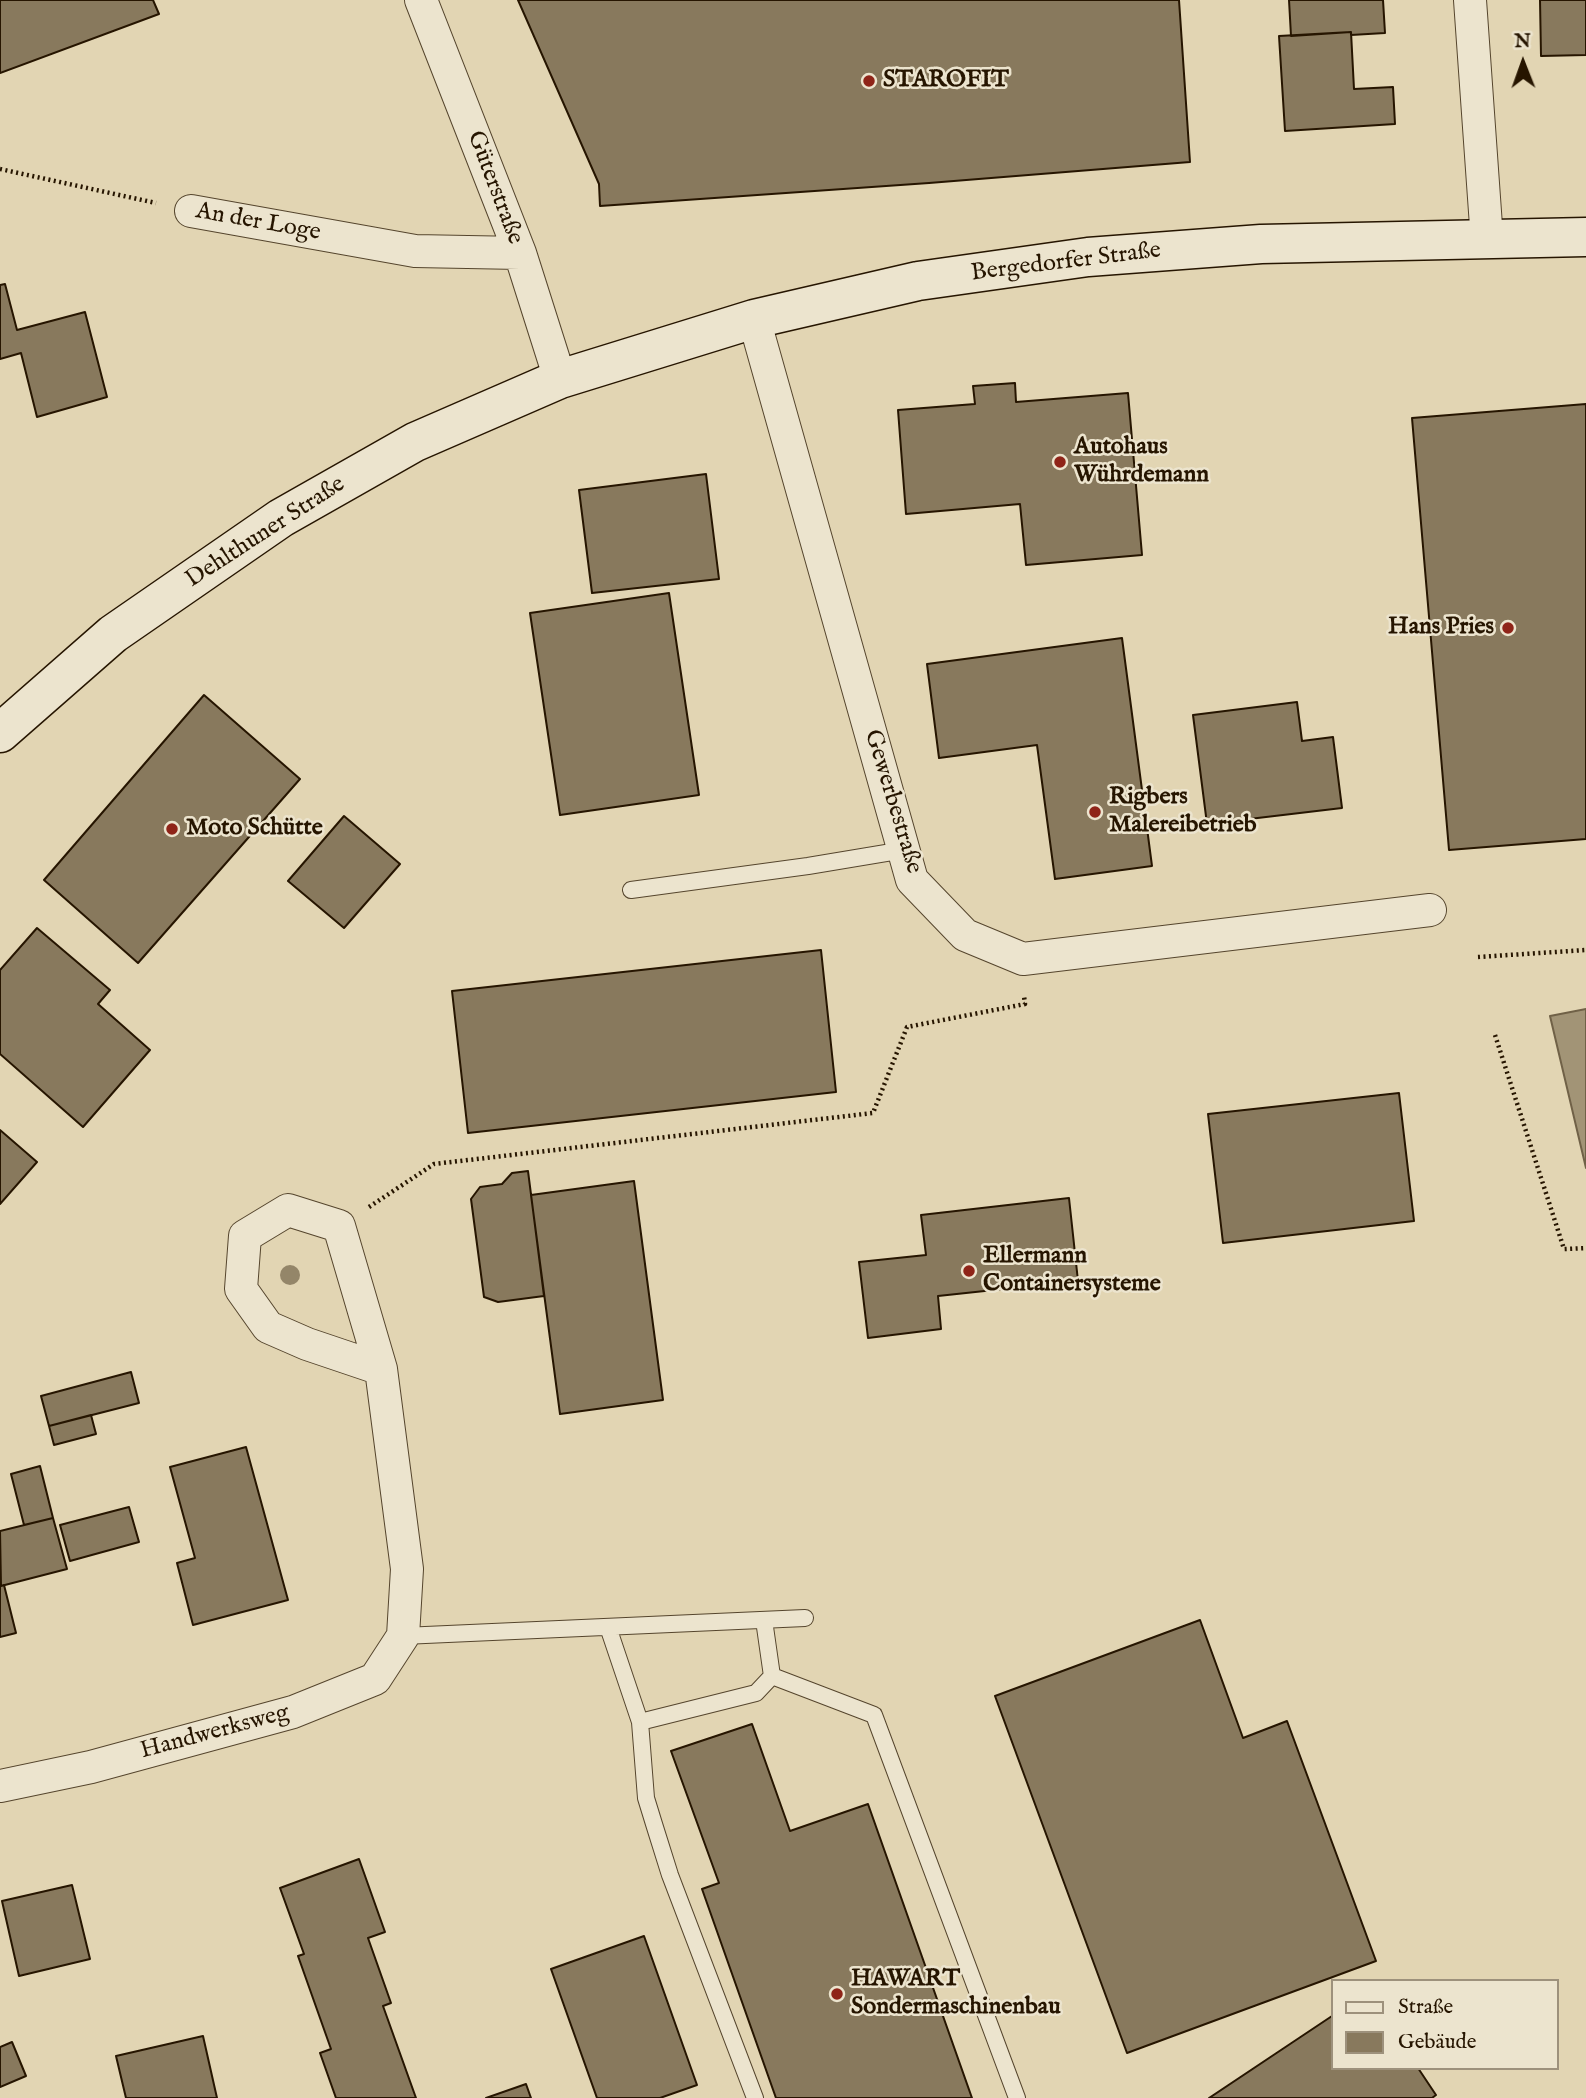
<!DOCTYPE html>
<meta charset="utf-8">
<style>
body{margin:0}
#map{position:relative;width:1586px;height:2098px;overflow:hidden;background:#e2d5b3;font-family:"IM FELL English",serif}
canvas{display:block}
.legend{position:absolute;left:1331px;top:1979px;width:228px;height:91px;box-sizing:border-box;background:#ece4ce;border:2px solid #9d917c;margin:0;padding:9px 12px;list-style:none;font-size:21px;color:#261500}
.legend li{display:flex;align-items:center;gap:14px;height:35px}
.legend b{width:35px;border:2px solid #9d917c}
.north{position:absolute;left:1488px;top:28px;width:70px;height:70px;-webkit-text-stroke:5px #ece4ce;paint-order:stroke;rotate:359deg;font-size:19px;font-weight:700;line-height:28px;text-align:center;color:#261500}
.north::after{content:'';display:block;margin:auto;width:24px;height:32px;background:#261500;clip-path:polygon(50% 0,100% 100%,50% 72%,0 100%)}
</style>
<div id="map">
<canvas width="1586" height="2098"></canvas>
<ul class="legend">
<li><b style="height:9px;background:#ece4ce"></b>Straße</li>
<li><b style="height:19px;background:#88795d"></b>Gebäude</li>
</ul>
<div class="north">N</div>
</div>
<script>
const c = document.querySelector('canvas').getContext('2d');
c.lineJoin = 'round';
function fillPath(path, color) {
  c.fillStyle = color;
  c.fill(path, 'evenodd');
}
function strokePath(path, color, width, dash) {
  c.strokeStyle = color;
  c.lineWidth = width;
  c.lineCap = dash ? 'butt' : 'round';
  c.setLineDash(dash || []);
  c.stroke(path);
}
function write(font, color, halo, rows, align = 'center') {
  c.font = font + ' "IM FELL English",serif';
  c.lineWidth = 5;
  c.setLineDash([]);
  c.textBaseline = 'middle';
  c.strokeStyle = halo;
  c.fillStyle = color;
  for (const [text, x, y, turn = 0] of rows) {
    c.save();
    c.translate(x, y);
    c.rotate((+turn || 0) * Math.PI / 180);
    c.textAlign = isNaN(turn) ? turn : align;
    if (halo) c.strokeText(text, 0, 0);
    c.fillText(text, 0, 0);
    c.restore();
  }
}
const water = new Path2D(`
 M1586 1009V1168L1550 1016Z`);
fillPath(water, '#a29476');
strokePath(water, '#706147', 2);
const building = new Path2D(`
 M0 0H153L159 14 0 73Z
 M518 0H1179L1190 162 929 183 600 206 599 184Z
 M1289 0H1383L1385 33 1351 35V32L1291 36Z
 M1540 0H1586V55L1541 56Z
 M1351 32 1354 89 1393 87 1395 124 1285 131 1279 36Z
 M5 284 17 330 85 312 107 397 37 417 21 353 0 359V285Z
 M1015 383 1016 402 1128 393 1142 555 1026 565 1020 504 906 514 898 410 975 404 973 386Z
 M1586 404V839L1449 850 1412 418Z
 M706 474 719 579 592 593 579 490Z
 M669 593 699 795 560 815 530 613Z
 M1122 638 1152 866 1055 879 1037 745 939 758 927 664Z
 M204 695 300 779 138 963 44 880Z
 M1297 702 1302 741 1333 737 1342 808 1207 824 1193 715Z
 M344 816 400 864 344 928 288 881Z
 M37 928 110 990 98 1004 150 1050 83 1127 0 1054V970Z
 M821 950 836 1092 468 1133 452 991Z
 M1399 1093 1414 1221 1223 1243 1208 1114Z
 M0 1130 37 1162 0 1204Z
 M528 1171 544 1296 498 1302 484 1297 471 1199 480 1187 502 1184 512 1173Z
 M634 1181 663 1400 560 1414 531 1195Z
 M1069 1198 1078 1281 938 1296 941 1329 868 1338 859 1262 926 1255 921 1215Z
 M131 1372 139 1403 49 1426 41 1396Z
 M91 1415 96 1434 54 1445 49 1426Z
 M246 1447 288 1600 193 1625 177 1563 195 1558 170 1467Z
 M40 1466 53 1518 24 1525 11 1474Z
 M129 1507 139 1542 70 1561 60 1525Z
 M53 1518 67 1569 1 1586 0 1531Z
 M0 1582 1 1586 4 1585 16 1633 0 1637Z
 M1200 1620 1243 1738 1287 1721 1376 1961 1127 2053 995 1696Z
 M752 1724 790 1831 868 1804 972 2098H776L702 1889 719 1883 671 1751Z
 M359 1859 385 1932 368 1938 391 2003 383 2006 416 2098H336L320 2053 331 2049 298 1956 304 1954 280 1888Z
 M72 1885 90 1959 19 1976 2 1901Z
 M644 1936 697 2085 660 2098H597L551 1969Z
 M1332 2016V2068H1418L1436 2095 1432 2098H1209Z
 M203 2036 217 2098H126L116 2056Z
 M12 2042 26 2076 0 2087V2047Z
 M526 2084 531 2098H486Z`);
fillPath(building, '#88795d');
strokePath(building, '#261500', 2);
const lane = new Path2D(`
 M631 890 808 866 904 850
 M608 1627 640 1722 646 1798 654 1824 670 1875 755 2098
 M403 1636 805 1618
 M772 1676 874 1715 1017 2098
 M640 1722 756 1693 772 1676 764 1620`);
const street = new Path2D(`
 M421 0 520 253 560 379
 M1470 0 1487 240
 M191 211 415 251 520 253
 M754 319 912 880 965 935 1023 959 1430 910
 M0 1786 91 1767 293 1712 375 1679 403 1636 407 1569 381 1369 339 1226 288 1210 245 1236 241 1289 268 1327 307 1344 381 1369`);
const secondary = new Path2D(`
 M0 733 113 634 281 518 415 442 560 379 754 319 918 281 1088 257 1261 244 1586 237`);
strokePath(lane, '#55452d', 18);
strokePath(street, '#55452d', 34);
strokePath(secondary, '#261500', 41);
strokePath(new Path2D(`
 M0 169 156 203
 M1478 957 1586 950
 M1495 1035 1564 1249 1586 1248
 M369 1207 434 1164 873 1113 907 1027 1025 1004 1024 996`), '#261500', 4.5, [2, 3.5]);
strokePath(lane, '#ece4ce', 16);
strokePath(street, '#ece4ce', 32);
strokePath(secondary, '#ece4ce', 38);
c.fillStyle = '#948669';
for (const [x, y] of [
 [290,1275]
]) {
  c.beginPath();
  c.arc(x, y, 10, 0, 2 * Math.PI);
  c.fill();
}
for (const [x, y, r, color] of [
 [869,81,7,"#8f2418"],
 [1060,462,7,"#8f2418"],
 [1508,628,7,"#8f2418"],
 [1095,812,7,"#8f2418"],
 [172,829,7,"#8f2418"],
 [969,1271,7,"#8f2418"],
 [837,1994,7,"#8f2418"]
]) {
  const dot = new Path2D();
  dot.arc(x, y, r, 0, 2 * Math.PI);
  c.fillStyle = color;
  c.fill(dot);
  strokePath(dot, '#ece4ce', 2.5);
}
write('bold 24px', '#261500', '#ece4ce', [
 ["STAROFIT",883,81],
 ["Autohaus",1074,448],
 ["Wührdemann",1074,476],
 ["Hans Pries",1494,628,"right"],
 ["Rigbers",1109,798],
 ["Malereibetrieb",1109,826],
 ["Moto Schütte",186,829],
 ["Ellermann",983,1257],
 ["Containersysteme",983,1285],
 ["HAWART",851,1980],
 ["Sondermaschinenbau",851,2008]
], 'left');
write('24px', '#261500', '#ece4ce', [
 ["Güterstraße",494,188,69],
 ["An der Loge",258,223,10],
 ["Bergedorfer Straße",1066,263,-7],
 ["Dehlthuner Straße",266,533,-33],
 ["Gewerbestraße",892,802,73],
 ["Handwerksweg",215,1733,-15]
]);
</script>
